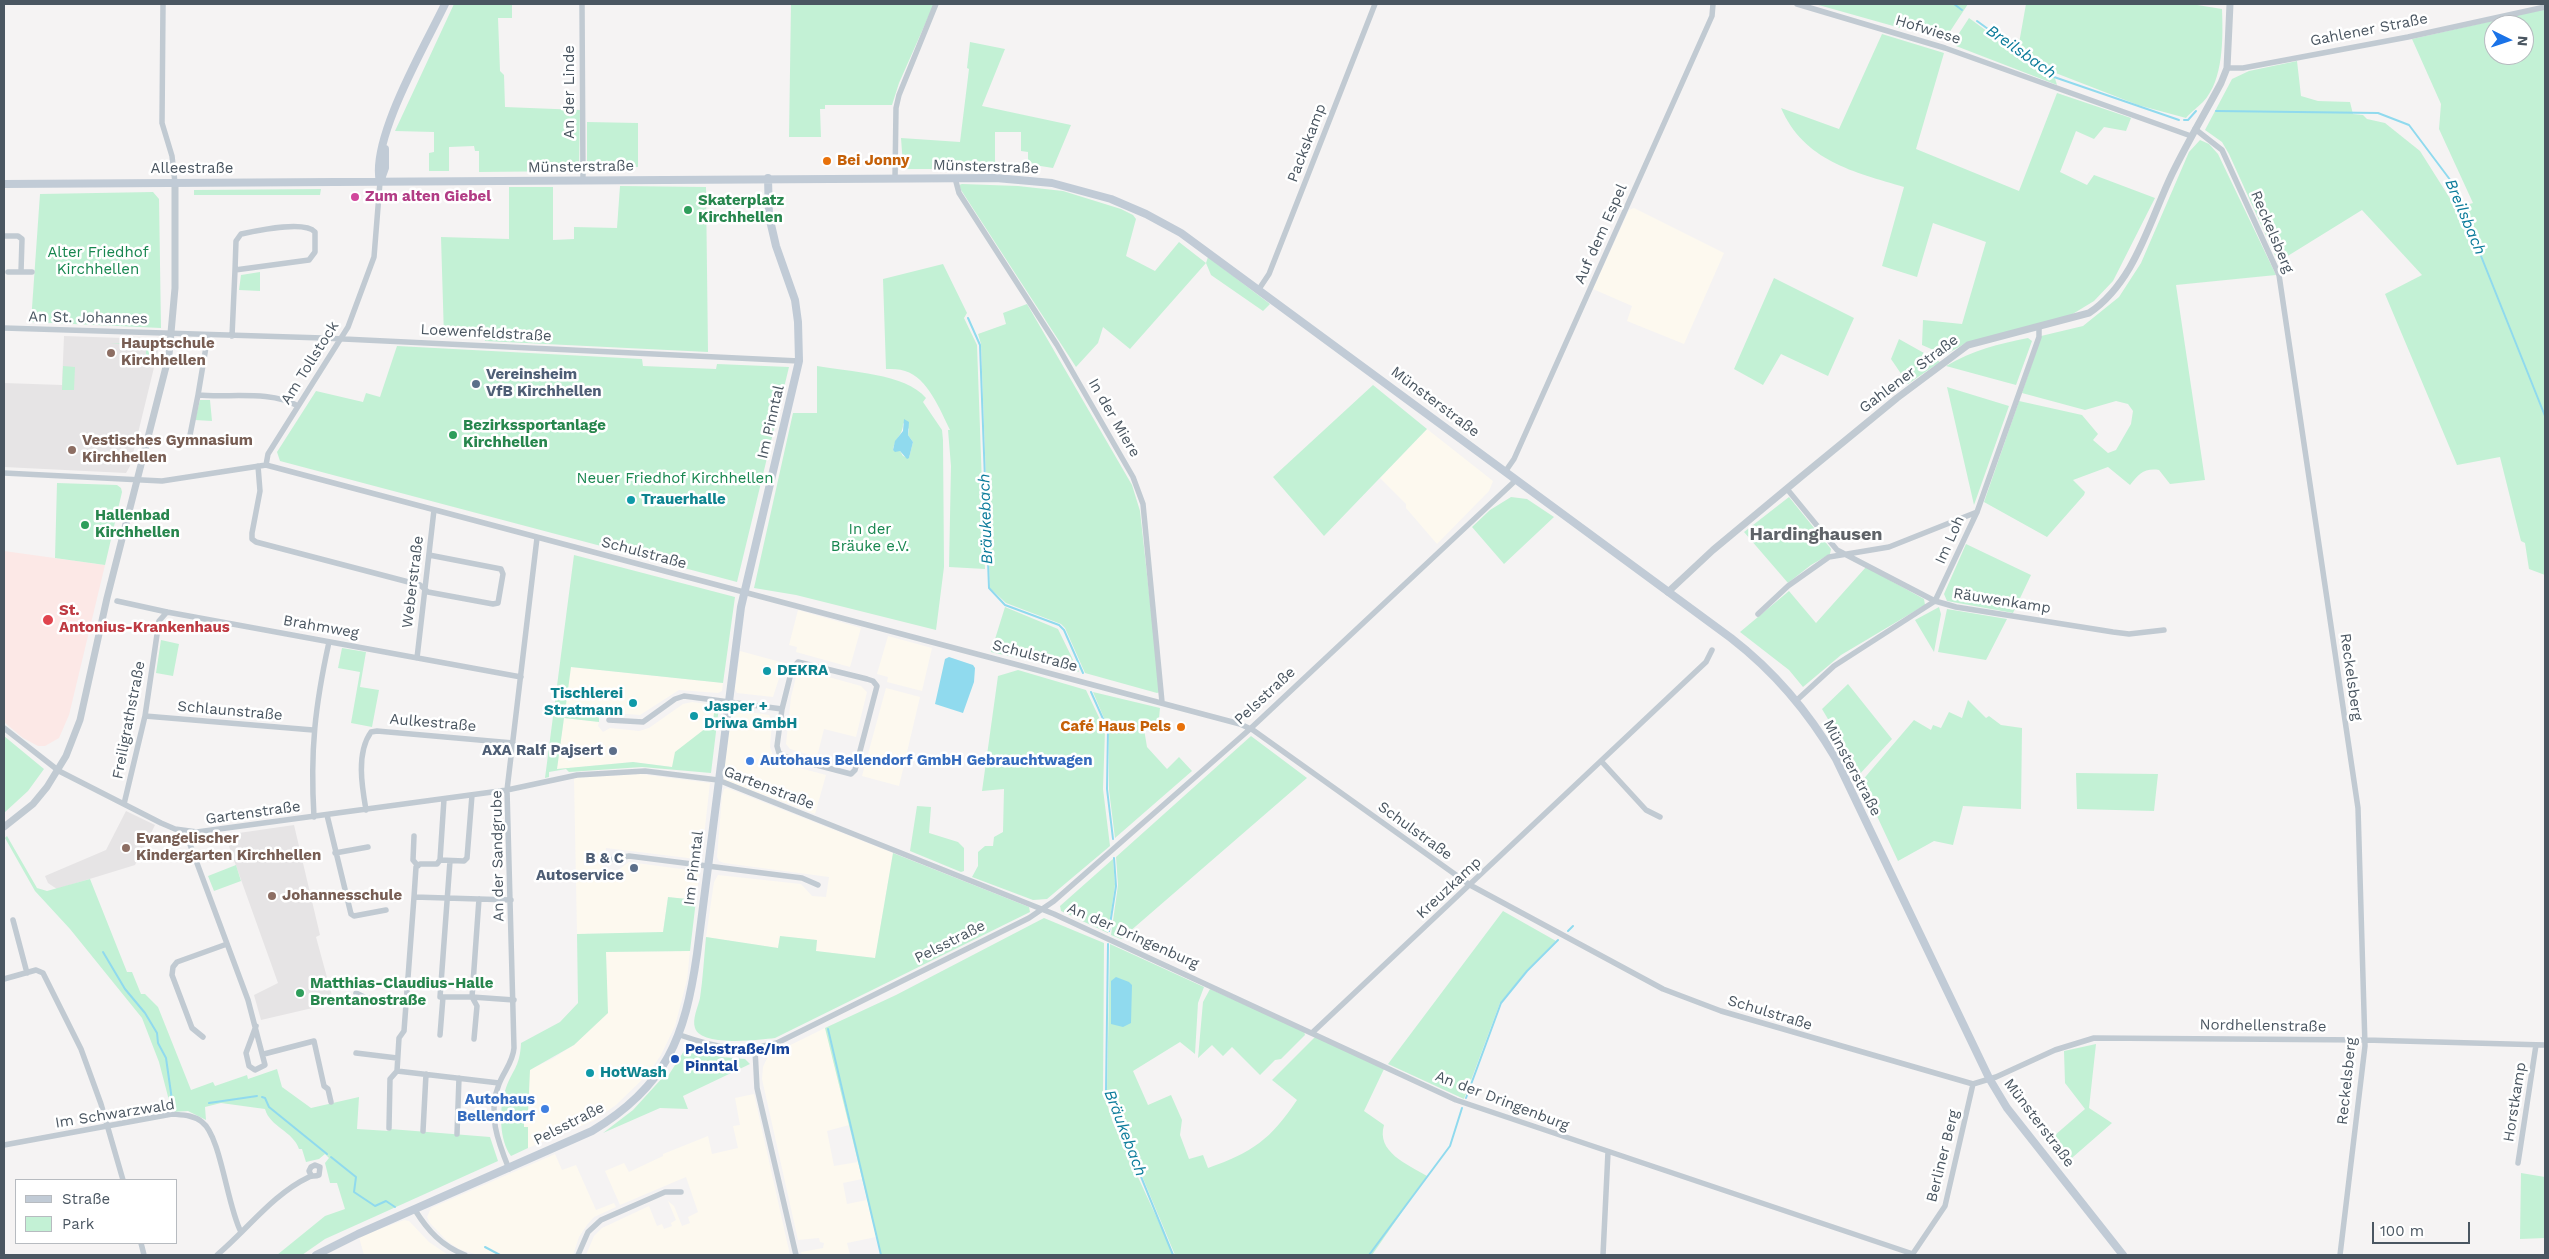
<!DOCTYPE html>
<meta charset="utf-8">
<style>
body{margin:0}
#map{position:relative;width:2549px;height:1259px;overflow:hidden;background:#f5f3f3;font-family:"Work Sans",sans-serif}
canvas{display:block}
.frame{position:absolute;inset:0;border:5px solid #4a5661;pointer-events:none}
.legend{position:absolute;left:15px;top:1179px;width:162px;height:65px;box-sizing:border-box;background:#fff;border:1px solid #b7bbc0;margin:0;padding:6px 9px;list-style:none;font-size:15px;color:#4a5661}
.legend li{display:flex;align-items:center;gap:10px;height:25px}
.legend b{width:25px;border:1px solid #b7bbc0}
.north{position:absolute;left:2484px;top:15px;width:50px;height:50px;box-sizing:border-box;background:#fff;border:1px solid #b7bbc0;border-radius:50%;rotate:94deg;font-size:14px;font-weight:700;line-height:20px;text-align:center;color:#4a5661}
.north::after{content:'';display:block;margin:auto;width:18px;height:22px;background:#1a73e8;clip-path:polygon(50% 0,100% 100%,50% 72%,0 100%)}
.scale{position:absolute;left:2372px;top:1222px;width:98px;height:22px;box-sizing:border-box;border:2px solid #4a5661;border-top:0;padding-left:6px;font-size:15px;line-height:18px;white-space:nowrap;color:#4a5661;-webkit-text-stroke:4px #fff;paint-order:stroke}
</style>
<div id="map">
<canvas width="2549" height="1259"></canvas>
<div class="frame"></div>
<ul class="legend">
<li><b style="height:6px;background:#c1cbd6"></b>Straße</li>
<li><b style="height:14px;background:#c3f1d5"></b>Park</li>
</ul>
<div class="north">N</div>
<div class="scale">100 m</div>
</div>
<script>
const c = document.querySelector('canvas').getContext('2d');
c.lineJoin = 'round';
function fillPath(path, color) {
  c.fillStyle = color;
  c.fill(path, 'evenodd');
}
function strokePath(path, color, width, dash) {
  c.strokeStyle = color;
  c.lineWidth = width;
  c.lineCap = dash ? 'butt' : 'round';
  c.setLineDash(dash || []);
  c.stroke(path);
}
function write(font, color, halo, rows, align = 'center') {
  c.font = font + ' "Work Sans",sans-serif';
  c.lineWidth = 5;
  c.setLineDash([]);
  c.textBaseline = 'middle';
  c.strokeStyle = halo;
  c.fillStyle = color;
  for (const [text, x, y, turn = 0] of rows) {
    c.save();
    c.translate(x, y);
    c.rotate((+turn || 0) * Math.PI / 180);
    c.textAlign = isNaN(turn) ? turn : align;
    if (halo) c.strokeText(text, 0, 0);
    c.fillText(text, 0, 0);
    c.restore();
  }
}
fillPath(new Path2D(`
 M1634 208 1724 253 1684 344 1627 321 1632 306 1593 289 1629 210Z
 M1427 429 1493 481 1489 491 1437 544 1406 508V504L1380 478Z
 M798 610 861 628 850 667 796 652 797 647 789 645Z
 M888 636 932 648 922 691 887 682 888 677 877 674Z
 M740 651 784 663 773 697 737 693 735 689Z
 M570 667 723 683 722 691 718 693 679 690 640 715 613 713 605 708 600 711 599 717 565 712Z
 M807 671 861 686 867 692 856 737 824 729 817 757 790 749 786 744 791 697 796 677 800 673Z
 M886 688 920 697 899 786 862 776Z
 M692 702 715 705 712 729 673 767 633 762 557 769 564 718 599 722 598 726 603 732 610 728 639 731 649 728 683 704Z
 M735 710 769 715 772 721 770 747 774 758 785 764 826 775 815 814 727 781 723 777 731 715Z
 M640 774 710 783 702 854 696 859 606 848 603 869 617 871 629 862 696 871 699 876 696 900 668 897 663 932 577 934 574 778Z
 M727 788 893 853 875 958 816 951 817 940 780 936 778 948 706 937 714 882 718 875 801 884 812 896 826 897 829 877 724 863 719 861 717 857 722 796 724 789Z
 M690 951 687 980 675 1026 661 1055 648 1074 616 1105 593 1121 528 1148V1127H524V1117L528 1114 529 1070 552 1059 574 1045 607 1013 606 952Z
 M825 1028 849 1125 827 1131 834 1166 858 1162 862 1179 843 1183 847 1204 867 1200 876 1237 847 1243 850 1255H802L801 1252 823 1248 824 1243 820 1242 819 1238 798 1240 762 1079 763 1067 768 1056Z
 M754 1094 790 1255H586L594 1236 602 1228 649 1206 657 1226 662 1224 664 1229 672 1226 671 1223 676 1220 668 1201 674 1206 682 1226 690 1223 688 1217 698 1212 686 1177 620 1205 605 1171 624 1163 629 1172 663 1156V1154L708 1136 712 1154 738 1148 733 1126 740 1125 735 1098Z
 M555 1154 562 1170 576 1165 596 1210 614 1203 616 1207 594 1217 587 1225 579 1237 573 1255H478L459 1249 447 1241 430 1223 427 1217 431 1208Z
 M404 1220 409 1221 429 1242 448 1255H364L359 1237Z`), '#fdf9ef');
fillPath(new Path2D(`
 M64 336 152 339 159 347 130 466 126 473 4 467V383L62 385Z
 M126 811 155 825 135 865 57 889 48 883 45 876 106 850Z
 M294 825 320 935 316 937 334 1003 261 1020 254 995 278 983 225 835Z`), '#e6e4e5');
fillPath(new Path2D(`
 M4 551 105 565 69 715 59 738 45 746H38L23 738 4 722Z`), '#fce8e6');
fillPath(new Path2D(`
 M454 4H512V18H498L500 71 504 75 505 107 580 110 579 171 479 172V151H475L474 146 449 147V171H429V153L434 152V132L395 131Z
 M791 4H934L899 83 892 105H825V109H820L821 137H789Z
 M1815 4H1968L1949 33 1911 31Z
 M2026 4H2191L2222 9C2223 37 2224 80 2203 102 2197 108 2192 111 2186 118L2138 105 2053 72 2057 85 1956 46 1954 41 1969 18 2014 51 2018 49Z
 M2545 9V575L2529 569 2525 543 2521 541 2500 457 2457 465 2385 294 2422 275 2362 210 2278 262 2229 154 2222 142 2205 130 2232 79 2249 71 2297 61 2301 96 2318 101 2350 102 2353 114 2363 115 2367 119 2385 123 2420 151 2456 208 2473 203 2439 129 2441 104 2412 39ZM2494 25H2524V55H2494Z
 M1882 34 1944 53 1916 149 2019 191 2057 93 2131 118 2126 131 2104 127 2094 139 2076 131 2060 172 2087 185 2094 175 2155 198 2113 281 2094 301 2071 315 1966 343 1945 355 1922 345 1923 320 1962 324 1986 242 1933 223 1917 277 1882 266 1904 187C1854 172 1804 161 1781 108L1839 129Z
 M970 42 1005 49 982 106 1071 125 1053 168 1028 164V152L1021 151V132H995V169H907L903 165 901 138 960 142 969 69 967 68Z
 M587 122 638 123V167L587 166Z
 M2200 140 2209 144 2218 154 2276 275 2176 285 2205 480 2170 484 2159 470C2144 468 2139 474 2130 485L2108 467 2073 480 2085 492 2084 495 2047 537 1984 502 2019 401 2082 415 2098 434 2093 440 2108 453 2116 450 2131 424 2133 411 2128 404 2116 401 2085 410 2022 393 2041 336 2083 326 2119 297 2141 263 2189 152Z
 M962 184 1018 186 1063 191 1121 209 1133 215 1136 219 1126 256 1155 271 1179 242 1206 263 1208 257 1212 260 1270 304 1263 311 1211 275 1206 263 1130 349 1103 327 1098 343 1076 367 961 190 959 185Z
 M620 186 706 187 708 352 485 341 484 335 480 337H444L441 237 509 239V187H553V240L574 239V227L617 228Z
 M321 189 320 195H194V190Z
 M153 192 159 199 161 328 31 322 40 194Z
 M943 264 967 313 964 318 977 345 985 569 949 567 951 466 948 430H950C940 410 928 378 905 371 899 369 892 369 886 369L883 279Z
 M260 272V291L239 290 241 275Z
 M1774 278 1854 318 1828 376 1781 354 1763 385 1734 369Z
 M1027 304 1132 485 1140 511 1160 692 1157 693 1085 673 1065 628 1061 624 1006 603 990 588 981 344 978 334 1006 324 1003 313Z
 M2028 338 2032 341 2016 385 1946 366C1973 350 1998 344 2028 338Z
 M120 339 148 341C152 346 152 356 148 361H143V357H146V346L140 345V343L110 344 120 343Z
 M1899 339 1940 362 1908 384 1891 359Z
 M397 346 642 359 643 366 716 369 717 364 789 367 737 582 280 461 277 452 316 391 363 402 366 393 380 397Z
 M63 366 75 367 74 390H62Z
 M817 366C849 372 905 373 926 398L923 402 942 430 943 440 944 567 936 630 796 595 754 588 793 413H817ZM903 423 909 429 908 435 913 442 909 458 903 456 900 451 893 450C894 439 904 434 903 423Z
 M1373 385 1427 429 1324 536 1273 477Z
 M1947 387 2009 406 1974 505Z
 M200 400H210L212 421 195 420Z
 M57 483 117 485 121 488 122 492 105 565 55 558Z
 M1511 497 1527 499 1554 517 1504 564 1472 527 1490 510Z
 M1789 497 1831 549 1830 554 1811 565 1788 583 1744 532Z
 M1966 544 2031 575 2013 613 1947 601 1944 594Z
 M574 555 735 597 723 683 571 667 565 712 599 717V722L564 718 557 769 633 762 672 767 675 752 706 728 712 729 715 705 719 707 711 773 642 767 569 772 566 769 549 772V777L545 778Z
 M1866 567 1924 599 1925 605 1841 655 1803 687 1789 670 1740 632 1789 591 1816 623Z
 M1005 607 1058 629 1079 672 991 652Z
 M1939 607 1941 614 1934 652 1915 620Z
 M1947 609 2007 619 1986 660 1938 652Z
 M161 640 179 644 173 676 156 673Z
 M342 648 366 652 360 687 379 690 372 727 351 723 360 672 338 668Z
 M1018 670 1086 690 1105 730 1103 789 1110 846 1047 899 1033 900 972 877 978 866V852L985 846H993L994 837 1003 832 1004 789 982 791 998 676Z
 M1848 684 1892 739 1858 776 1841 741 1822 709Z
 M1093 692 1160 708 1158 728 1144 729 1147 747 1167 769 1179 757 1192 771 1115 838 1109 790V730Z
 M1968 700 1986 718 1989 716 2001 725 2022 728 2021 809 1963 806 1953 845 1934 841 1898 861 1861 782 1914 720 1931 730 1933 725 1941 728 1949 712 1962 718Z
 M4 736 44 769 28 791 4 813Z
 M1251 736 1307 778 1121 939 1111 935 1118 885 1116 857Z
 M2076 773 2158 774 2154 811 2077 809Z
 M917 806 931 807 929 833 958 842 964 848V871L961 872 910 851Z
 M7 836 37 888 47 891 90 879 127 972H132L141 994H145L158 1007 191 1090 213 1082 215 1086 247 1075 248 1079 277 1069 282 1087 311 1108 359 1097 357 1129 389 1131 390 1129 490 1137 498 1161 325 1239 302 1255H277L325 1216 345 1209 337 1183H330L325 1163 329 1158 325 1154 319 1159 306 1162 302 1149H299C293 1131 270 1127 265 1109L221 1103 205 1107 206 1120 188 1111 172 1112 159 1062 142 1018 70 929 35 891 5 838Z
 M893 853 1029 907 1030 912 775 1038C759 1040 701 1047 695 1028 692 1019 698 1007 700 998 703 978 704 957 706 937L778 948 780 936 817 940 816 951 875 958Z
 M1113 859 1115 885 1108 933 1061 911 1060 906Z
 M236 865 241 881 214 891 208 876Z
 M668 897 696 900 690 951 606 952 608 1013 574 1045 530 1070 528 1114 524 1117V1127H528V1148L511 1156C499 1140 499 1108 505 1091 511 1071 520 1068 521 1043L560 1022 578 1003 577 934 663 932Z
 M1503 911 1556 941 1527 970 1500 1003 1464 1099 1388 1064Z
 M1044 918 1104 943 1103 1091 1113 1123 1174 1255H881L825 1028 896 995Z
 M1110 944 1204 987 1198 1003 1195 1054 1180 1042 1133 1071 1148 1105 1171 1095 1182 1120 1180 1135 1189 1159 1203 1155 1208 1168C1253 1152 1270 1140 1297 1100L1272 1080 1315 1037 1384 1069 1364 1111 1384 1125C1376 1152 1407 1164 1427 1176L1372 1255H1175L1107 1092Z
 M1210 989 1304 1031 1305 1035 1281 1059 1275 1060 1260 1075 1232 1047 1223 1056 1212 1045 1198 1058 1203 1002Z
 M2096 1044 2089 1108 2112 1123 2065 1164 2047 1142 2085 1109 2065 1083 2064 1051Z
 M691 1048 722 1057 745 1059 750 1064 683 1096 688 1109 660 1108 603 1133 633 1110 665 1075 668 1076 684 1051Z
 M2521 1173 2545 1177V1238L2520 1239Z`), '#c3f1d5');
fillPath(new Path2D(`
 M904 419 909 422 908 435 913 442 909 458 907 459 900 451 895 452 893 450 895 441 903 431Z
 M949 657 973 665 975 668 974 682 963 713 935 704 945 659Z
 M1116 977 1129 982 1132 985 1131 1023 1123 1027 1111 1024V981Z`), '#90daee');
strokePath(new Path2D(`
 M1954 4 1962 10
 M1977 21 2054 77 2179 120
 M2216 111 2378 113 2409 125 2451 181 2545 416
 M2184 120H2188L2196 111
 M968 318 980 345 989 588 1005 605 1059 625 1064 630 1083 673
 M1091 692 1108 730 1107 789 1113 839
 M1109 931 1116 886 1114 858
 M1568 931 1573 926
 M1108 944 1106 1091 1173 1255
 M103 952 125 989 145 1013 157 1033 158 1043 166 1058 173 1107
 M828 1029 881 1255
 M262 1097 265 1098 269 1107 327 1154
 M1466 1098 1501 1003 1527 971 1558 940
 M209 1103 257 1096
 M331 1157 356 1177 354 1192 375 1206 386 1201 395 1207
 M485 1247 500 1255
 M1369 1255 1450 1146 1462 1108`), '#90daee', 2);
strokePath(new Path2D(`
 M163 4 162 123 172 156 175 183
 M582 4 583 180
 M1797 4 1945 48 2191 136
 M2227 68H2243L2408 37 2545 7
 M2195 129 2222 150 2279 275 2358 808 2365 1046 2340 1255
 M955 178 959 193 1057 345 1133 477 1143 504 1162 702
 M895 179 896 108 899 95 936 4
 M4 236H18L22 239 21 272
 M8 272H32
 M1259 289 1269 274 1375 4
 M4 328 323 338 799 361
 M208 335 198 395C229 398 270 390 298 406
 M232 336 235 270 309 260 315 252V232C304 220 256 231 241 234L236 241 235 270
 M189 440 198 395
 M266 465 268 454 348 327 374 257 380 182
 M258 466 260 491 252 533V539L256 542 420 585 428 592 493 604 498 603 503 574 501 569 429 555
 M1505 472 1514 459 1712 16 1713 4
 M4 473 162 481 266 465 1240 724 1253 730 1470 885 1663 989 1721 1011 1973 1084 1996 1077 2055 1050 2094 1038 2365 1040 2545 1045
 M1787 489 1837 550 1935 601 1956 607 2113 632 2129 634 2164 630
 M117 601 167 612 521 677
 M1758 614 1788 586 1829 557 1889 547 1977 512
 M417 658 434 510
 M1797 700 1834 666 1935 601 1977 512 2039 337V327
 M145 716 313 730
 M609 720 643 722 675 699 684 696 782 709 777 746 779 753 786 757 851 774 855 770 877 686 873 681 867 679 798 662 792 669 782 709
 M4 728 59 771 161 823 175 829 197 832 507 790 577 775 645 771 718 780 1054 914 1456 1100 1913 1254
 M1602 762 1646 810 1660 817
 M444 799 440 860 464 861 467 858 472 795
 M124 804 145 716 159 621 167 612
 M366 810C362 787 356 753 371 732L377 731 513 743
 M327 815 351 914 354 916 386 910
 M314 817C310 751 315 706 329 642
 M185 831 248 1000 265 1065 255 1070 249 1066 246 1053 256 1026
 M414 836 413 860 418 866
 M335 853 368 847
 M613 859 629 856 802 878 818 885
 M414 897 416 867 420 864H437L440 860
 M479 899 472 997 514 1000
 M13 920 27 973
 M4 979 36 970 43 973 81 1049 101 1104 123 1180
 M356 993 366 998 406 1001
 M443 997H440L450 861
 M1313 1032 1706 662 1712 650
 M440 1035 443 997H472L477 1006 474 1039
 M680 1035C714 1047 741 1053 777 1043L1029 918 1054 901 1250 729 1516 480
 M203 1037 192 1028 172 975 173 967 177 962 227 944
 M755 1049 757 1088 796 1255
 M356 1053 397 1058
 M264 1054 314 1041 324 1086 328 1089 331 1102
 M499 1083 397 1071 399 1038 404 1031 414 897 511 900
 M389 1128 390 1079 397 1071
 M423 1131 426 1074
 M457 1134 459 1078
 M4 1145 172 1114C182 1115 194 1115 202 1122 221 1136 227 1206 241 1232
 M2518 1163 2536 1045
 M509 1169C498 1142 487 1113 499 1084 504 1071 513 1062 514 1048L507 790 537 538
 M415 1210C428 1231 442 1246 465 1255
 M141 1243 144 1255
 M217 1255C247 1230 273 1194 309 1177 312 1175 315 1177 319 1175L320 1167 315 1165 311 1167 309 1171 311 1175
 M578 1255 588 1232 601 1220 665 1192H681
 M1603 1255 1608 1152
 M1912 1255 1945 1206 1973 1084`), '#c1cad2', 5.5);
strokePath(new Path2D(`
 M1668 592 1713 550 1802 476 1897 398 1968 345 2089 313C2135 282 2149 222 2172 174 2187 143 2205 113 2221 83L2227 68 2230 4
 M4 827 33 804 47 787 66 756 80 720 107 598 169 355 175 288V183`), '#c1cad2', 7);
strokePath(new Path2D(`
 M380 182C370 139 426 44 445 4
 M380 182 385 168V149
 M4 184 996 178 1052 183 1111 199 1146 214 1181 233 1731 638C1775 672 1808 711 1836 759L1989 1078 2007 1108 2123 1255
 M316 1255 358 1234 592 1131C667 1086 685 1037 697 954L741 607 799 361 798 322 795 300 776 246 769 216 768 178`), '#c1cbd6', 8);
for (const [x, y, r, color] of [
 [827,161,5,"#e8710a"],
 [355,197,5,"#d1479c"],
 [688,210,5,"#2e9e5b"],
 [111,353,5,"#8d6e63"],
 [476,384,5,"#5c6f8a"],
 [453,435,5,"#2e9e5b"],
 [72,450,5,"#8d6e63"],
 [631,500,5,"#0f9aa8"],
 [85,525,5,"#2e9e5b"],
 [48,620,6,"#e0444e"],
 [767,671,5,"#0f9aa8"],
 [633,703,5,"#0f9aa8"],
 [694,716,5,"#0f9aa8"],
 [1181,727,5,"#e8710a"],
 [613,751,5,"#5c6f8a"],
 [750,761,5,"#3f7fe0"],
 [126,848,5,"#8d6e63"],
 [634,868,5,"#5c6f8a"],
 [272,896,5,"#8d6e63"],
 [300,993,5,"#2e9e5b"],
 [675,1059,5,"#1a4fb4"],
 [590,1073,5,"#0f9aa8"],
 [545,1109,5,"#3f7fe0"]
]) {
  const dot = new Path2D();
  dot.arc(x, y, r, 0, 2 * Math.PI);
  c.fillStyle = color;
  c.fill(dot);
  strokePath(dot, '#fff', 2);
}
write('15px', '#4a5661', '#fff', [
 ["Hofwiese",1928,30,17],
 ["Gahlener Straße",2369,30,-11],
 ["An der Linde",570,92,-90],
 ["Packskamp",1307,143,-69],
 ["Münsterstraße",581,167,-1],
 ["Münsterstraße",986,167,2],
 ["Alleestraße",192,169],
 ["Reckelsberg",2272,232,67],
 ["Auf dem Espel",1601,234,-66],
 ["An St. Johannes",88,318,1],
 ["Loewenfeldstraße",486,333,3],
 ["Am Tollstock",310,363,-58],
 ["Gahlener Straße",1909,374,-37],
 ["Münsterstraße",1435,402,37],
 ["In der Miere",1114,418,60],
 ["Im Pinntal",771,422,-77],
 ["Im Loh",1950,540,-66],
 ["Schulstraße",644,553,15],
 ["Weberstraße",413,582,-83],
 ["Räuwenkamp",2002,601,9],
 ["Brahmweg",321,627,10],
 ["Schulstraße",1035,656,15],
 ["Reckelsberg",2351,677,82],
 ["Pelsstraße",1265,696,-43],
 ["Schlaunstraße",230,711,5],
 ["Freiligrathstraße",129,720,-79],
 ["Aulkestraße",433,723,5],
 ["Münsterstraße",1852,768,62],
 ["Gartenstraße",769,788,21],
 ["Gartenstraße",253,813,-8],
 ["Schulstraße",1415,831,36],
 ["An der Sandgrube",498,856,-91],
 ["Im Pinntal",694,868,-83],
 ["Kreuzkamp",1449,888,-43],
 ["An der Dringenburg",1133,936,24],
 ["Pelsstraße",950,942,-27],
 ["Schulstraße",1770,1013,17],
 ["Nordhellenstraße",2263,1026,1],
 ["Reckelsberg",2347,1081,-84],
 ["An der Dringenburg",1502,1101,21],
 ["Horstkamp",2515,1102,-81],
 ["Im Schwarzwald",115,1114,-9],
 ["Münsterstraße",2039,1123,53],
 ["Pelsstraße",569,1124,-27],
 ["Berliner Berg",1943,1156,-76]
]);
write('bold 15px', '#c56008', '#fff', [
 ["Bei Jonny",837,161],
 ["Café Haus Pels",1171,727,"right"]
], 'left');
write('bold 15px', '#b23c85', '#fff', [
 ["Zum alten Giebel",365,197]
], 'left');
write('bold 15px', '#27864d', '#fff', [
 ["Skaterplatz",698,201],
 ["Kirchhellen",698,218],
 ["Bezirkssportanlage",463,426],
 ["Kirchhellen",463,443],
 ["Hallenbad",95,516],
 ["Kirchhellen",95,533],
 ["Matthias-Claudius-Halle",310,984],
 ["Brentanostraße",310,1001]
], 'left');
write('15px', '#17864f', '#fff', [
 ["Alter Friedhof",98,253],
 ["Kirchhellen",98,270],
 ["Neuer Friedhof Kirchhellen",675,479],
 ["In der",870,530],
 ["Bräuke e.V.",870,547]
]);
write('bold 15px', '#785e54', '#fff', [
 ["Hauptschule",121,344],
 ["Kirchhellen",121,361],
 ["Vestisches Gymnasium",82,441],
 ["Kirchhellen",82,458],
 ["Evangelischer",136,839],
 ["Kindergarten Kirchhellen",136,856],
 ["Johannesschule",282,896]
], 'left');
write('bold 15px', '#4e5e75', '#fff', [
 ["Vereinsheim",486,375,"left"],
 ["VfB Kirchhellen",486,392,"left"],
 ["AXA Ralf Pajsert",603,751],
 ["B & C",624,859],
 ["Autoservice",624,876]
], 'right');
write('bold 15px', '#0d838f', '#fff', [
 ["Trauerhalle",641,500],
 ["DEKRA",777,671],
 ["Tischlerei",623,694,"right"],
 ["Stratmann",623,711,"right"],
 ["Jasper +",704,707],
 ["Driwa GmbH",704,724],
 ["HotWash",600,1073]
], 'left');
write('bold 15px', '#be3a42', '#fff', [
 ["St.",59,611],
 ["Antonius-Krankenhaus",59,628]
], 'left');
write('bold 15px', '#366cbe', '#fff', [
 ["Autohaus Bellendorf GmbH Gebrauchtwagen",760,761],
 ["Autohaus",535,1100,"right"],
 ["Bellendorf",535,1117,"right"]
], 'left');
write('bold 15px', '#164399', '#fff', [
 ["Pelsstraße/Im",685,1050],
 ["Pinntal",685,1067]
], 'left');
write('italic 16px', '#0c7c9b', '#fff', [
 ["Breilsbach",2021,52,35],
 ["Breilsbach",2465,217,67],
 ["Bräukebach",986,519,-92],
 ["Bräukebach",1125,1133,69]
]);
write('bold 18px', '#5f6368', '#fff', [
 ["Hardinghausen",1816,535]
]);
</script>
